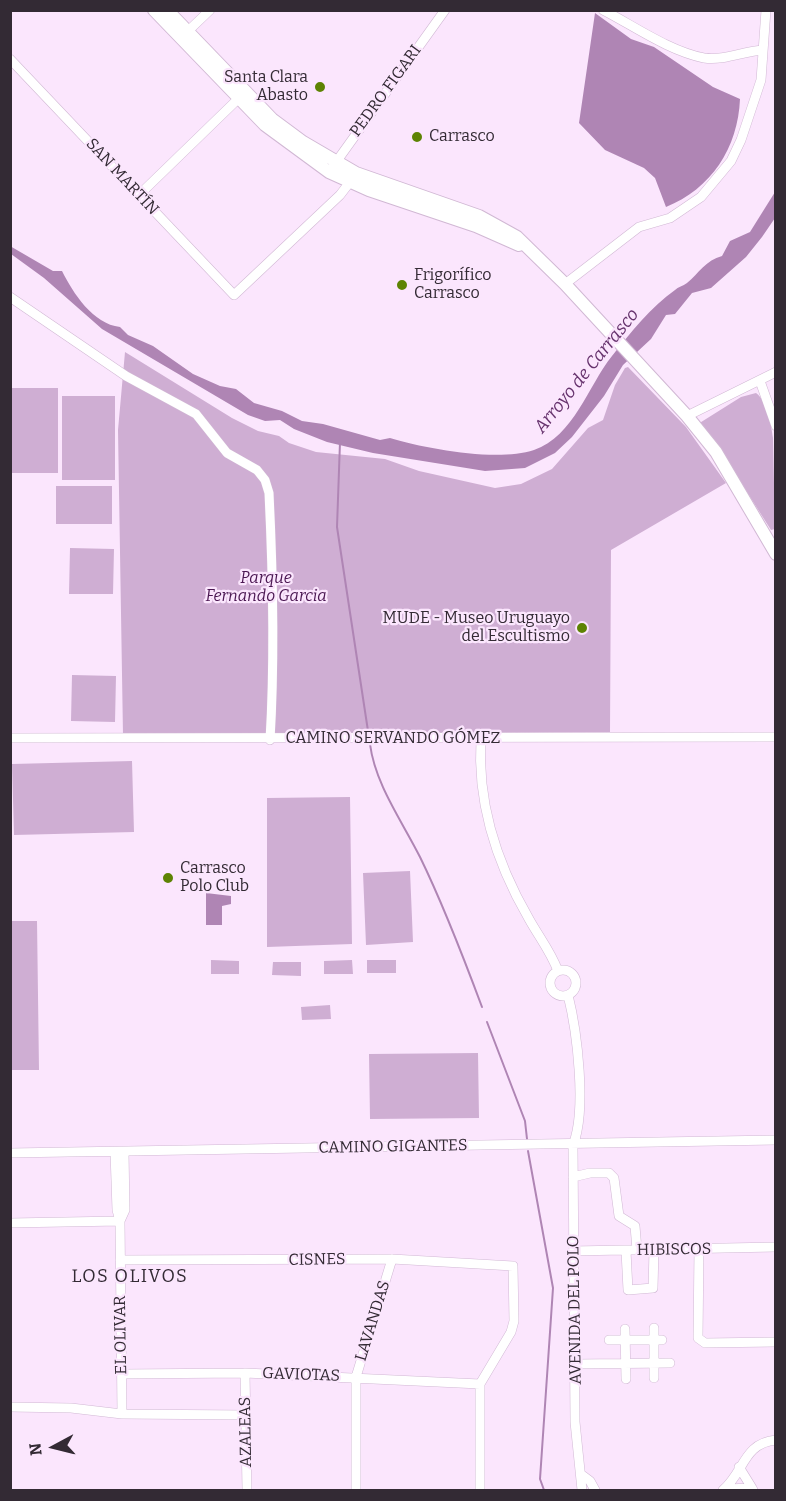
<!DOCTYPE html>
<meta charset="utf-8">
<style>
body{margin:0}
#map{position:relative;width:786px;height:1501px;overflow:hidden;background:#fbe6fd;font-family:Bitter,serif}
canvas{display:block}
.frame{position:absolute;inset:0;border:12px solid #332a34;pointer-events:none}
.north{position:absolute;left:24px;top:1417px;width:60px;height:60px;-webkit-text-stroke:4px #fbe6fd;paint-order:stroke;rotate:263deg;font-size:16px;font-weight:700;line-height:24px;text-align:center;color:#332a34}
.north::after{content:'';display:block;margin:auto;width:21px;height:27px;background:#332a34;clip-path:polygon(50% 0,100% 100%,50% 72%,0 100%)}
</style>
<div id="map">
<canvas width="786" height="1501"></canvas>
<div class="frame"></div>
<div class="north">N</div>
</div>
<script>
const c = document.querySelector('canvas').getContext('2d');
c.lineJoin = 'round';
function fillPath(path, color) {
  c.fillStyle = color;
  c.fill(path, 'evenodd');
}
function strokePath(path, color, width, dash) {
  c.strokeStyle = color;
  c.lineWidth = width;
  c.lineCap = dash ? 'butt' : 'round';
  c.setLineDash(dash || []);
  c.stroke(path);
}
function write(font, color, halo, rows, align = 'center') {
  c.font = font + ' Bitter,serif';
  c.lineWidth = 4.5;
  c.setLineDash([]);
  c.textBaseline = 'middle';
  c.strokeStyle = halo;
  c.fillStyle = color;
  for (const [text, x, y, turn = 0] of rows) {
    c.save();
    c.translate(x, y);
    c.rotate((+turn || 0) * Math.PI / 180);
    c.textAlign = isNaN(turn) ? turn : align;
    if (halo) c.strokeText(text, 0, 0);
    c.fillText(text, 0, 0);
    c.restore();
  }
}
fillPath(new Path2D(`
 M125 352 232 418 258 431 279 436 289 443 316 452 385 459 419 471 495 488 521 484 552 469 588 428 603 420 615 385 625 368 628 367 686 427 726 483 611 550 610 732 123 735 118 430Z
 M11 388H58V473H11Z
 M756 393C768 402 771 424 773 438L775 529 771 530 719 448 698 424 741 397Z
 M62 396H115V480H62Z
 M56 486H112V524H56Z
 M70 548 114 549 113 594H69Z
 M72 675 116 676 115 722 71 721Z
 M132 761 134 832 14 835 12 764Z
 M350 797 352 944 267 947V798Z
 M410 871 413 942 366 945 363 873Z
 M11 921H37L39 1070H11Z
 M211 960 239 961V974H211Z
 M352 960 353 974H324V961Z
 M367 960H396V973H367Z
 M273 962H301V976L272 975Z
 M330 1005 331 1019 302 1020 301 1007Z
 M478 1053 479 1118 370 1119 369 1054Z`), '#cfaed3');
fillPath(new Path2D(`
 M595 13 631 39 654 47 713 87 740 99C738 148 711 189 666 207L655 178 644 168 605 150 579 123Z
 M775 192V218L762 237 746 257 711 288 692 293 675 314 666 315 651 339 623 365 604 396 572 437 555 453 525 468 485 471 373 453 327 442 294 429 280 420 265 421 248 415 102 329 44 278 11 254 10 246 53 271H62C73 293 93 324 120 327L128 335 153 346 193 374 220 386 236 389 254 403 282 411 302 421 323 424 380 440 390 438C427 449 497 462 534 450 574 436 588 386 612 356 630 333 651 307 675 290 678 287 683 286 687 283 699 273 706 260 722 256L730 241 750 232Z
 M206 893 231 896V904L222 906V925H206Z`), '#af85b4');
strokePath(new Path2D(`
 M340 442 337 527 368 731
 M370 744C375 784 402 821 420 857 444 906 463 956 482 1007
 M487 1022 525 1121 527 1139
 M528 1151 553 1288 540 1479 544 1490`), '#af85b4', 2);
const minor = new Path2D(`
 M603 10C634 26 669 51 704 58 724 61 744 51 763 50
 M187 32 210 10
 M10 59 234 295 340 195 353 178
 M329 172 445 10
 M139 195 238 99
 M565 284 639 227 670 218 701 197 731 161 741 140 761 80 766 10
 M10 297 126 376 196 414 227 453 257 470 265 480 269 493C273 575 275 657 270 740
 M760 381 776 426
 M687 416 776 372
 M10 738 776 737
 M481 739C477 803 497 864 529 919 539 937 551 952 558 971
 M550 983a13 13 0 1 1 26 0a13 13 0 1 1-26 0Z
 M568 995C577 1031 587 1110 573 1145L575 1422 582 1490
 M115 1152 117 1210 120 1221 122 1414
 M10 1153 776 1140
 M573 1177 590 1173H609L614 1178 619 1216 635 1226 637 1250
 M120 1221 125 1210 124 1152
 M10 1223 120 1221
 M699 1249 698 1338 705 1343 776 1342
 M573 1251 776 1247
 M626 1251 628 1290 653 1288 654 1250
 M120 1260 392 1259 513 1266 514 1321 511 1332 480 1384
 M654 1328V1378
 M625 1329 626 1379
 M609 1340H662
 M576 1364 670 1363
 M245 1373 247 1490
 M122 1374 245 1373 480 1384
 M10 1407 71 1408 122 1414 246 1415
 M739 1467 752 1488
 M582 1475 590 1481 595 1490
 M726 1489 752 1488 753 1490
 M356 1490V1377L392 1259
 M480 1490V1384
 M723 1490C744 1473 743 1443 776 1440`);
const secondary = new Path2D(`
 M154 10 265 125 329 172 369 190 476 226 519 245
 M167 10 272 119 303 142 356 173 479 216 517 237 565 284 687 416 716 452 776 554`);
strokePath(minor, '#d1b8d4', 10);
strokePath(secondary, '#d1b8d4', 14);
strokePath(minor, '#fff', 9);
strokePath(secondary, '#fff', 12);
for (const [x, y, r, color] of [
 [320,87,6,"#5d8303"],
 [417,137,6,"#5d8303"],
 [402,285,6,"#5d8303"],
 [582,628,6,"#5d8303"],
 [168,878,6,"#5d8303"]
]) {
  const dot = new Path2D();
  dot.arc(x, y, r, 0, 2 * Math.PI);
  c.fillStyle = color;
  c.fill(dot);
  strokePath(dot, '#fbe6fd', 2);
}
write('16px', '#332a34', '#fbe6fd', [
 ["Santa Clara",308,78,"right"],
 ["Abasto",308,96,"right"],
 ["Carrasco",429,137],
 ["Frigorífico",414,276],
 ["Carrasco",414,294],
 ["MUDE - Museo Uruguayo",570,619,"right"],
 ["del Escultismo",570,637,"right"],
 ["Carrasco",180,869],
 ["Polo Club",180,887]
], 'left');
write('16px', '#332a34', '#fbe6fd', [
 ["PEDRO FIGARI",386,91,-54],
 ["SAN MARTÍN",122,177,47],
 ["CAMINO SERVANDO GÓMEZ",393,739],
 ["CAMINO GIGANTES",393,1147,-1],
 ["HIBISCOS",674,1250,-1],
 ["CISNES",317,1260,-1],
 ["AVENIDA DEL POLO",575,1310,-91],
 ["LAVANDAS",373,1321,-73],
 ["EL OLIVAR",121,1335,-91],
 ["GAVIOTAS",301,1375,2],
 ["AZALEAS",246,1432,-91]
]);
write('italic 16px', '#4b1752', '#fbe6fd', [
 ["Parque",266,579],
 ["Fernando Garcia",266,597]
]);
write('italic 18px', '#66326d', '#fbe6fd', [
 ["Arroyo de Carrasco",587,371,-51]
]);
c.letterSpacing = '1.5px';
write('18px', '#332a34', '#fbe6fd', [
 ["LOS OLIVOS",130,1277]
]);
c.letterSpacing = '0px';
</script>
